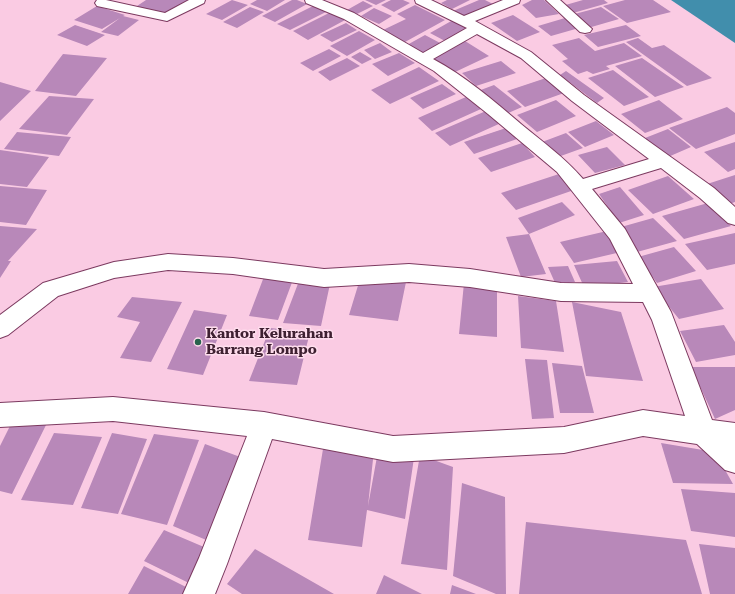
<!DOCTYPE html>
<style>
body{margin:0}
canvas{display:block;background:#facbe3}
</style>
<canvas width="735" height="594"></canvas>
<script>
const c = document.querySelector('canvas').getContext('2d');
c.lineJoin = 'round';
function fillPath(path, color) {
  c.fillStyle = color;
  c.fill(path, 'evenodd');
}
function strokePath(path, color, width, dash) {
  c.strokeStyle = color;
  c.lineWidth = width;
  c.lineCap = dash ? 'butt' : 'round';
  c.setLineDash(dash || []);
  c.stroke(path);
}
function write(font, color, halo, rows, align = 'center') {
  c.font = font + ' "Roboto Serif",serif';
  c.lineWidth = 3;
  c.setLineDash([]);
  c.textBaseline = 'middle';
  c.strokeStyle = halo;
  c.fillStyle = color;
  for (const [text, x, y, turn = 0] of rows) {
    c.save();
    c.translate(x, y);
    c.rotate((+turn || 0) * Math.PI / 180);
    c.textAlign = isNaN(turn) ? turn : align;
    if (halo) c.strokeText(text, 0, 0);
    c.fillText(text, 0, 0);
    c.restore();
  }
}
fillPath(new Path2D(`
 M671 0H735V43Z`), '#418eac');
fillPath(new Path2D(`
 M146 0H190L166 15 137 6Z
 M232 0 248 5 222 20 206 14Z
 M257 0H285L267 11 250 4Z
 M292 0H297L307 4 275 22 262 16Z
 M365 0H386L376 5Z
 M391 0H403L410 3 394 12 381 5Z
 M447 0H470L452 9 441 3Z
 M479 0H485L493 4 464 17 453 11Z
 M532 0H544L559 14 536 18 522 5Z
 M583 0H604L608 3 573 13 562 6Z
 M625 0H653L671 12 627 23 603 6Z
 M363 1 373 6 357 14 347 10Z
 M415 5 445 20 405 42 383 30 406 19 397 14Z
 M97 6 125 15 123 16 139 20 118 36 101 32 120 18 102 29 74 20Z
 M313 6 326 12 290 30 277 24Z
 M250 7 264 12 237 28 223 22Z
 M601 7 619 19 588 28 571 15Z
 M374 8 392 16 379 24 361 16Z
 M331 12 347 19 308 40 293 31Z
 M513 15 540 32 517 41 491 23Z
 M565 18 579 28 551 36 538 26Z
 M453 20 468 28 445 41 430 33Z
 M346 23 357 30 332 42 320 35Z
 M75 25 105 35 87 46 57 35Z
 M626 25 641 36 598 47 584 35Z
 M359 31 375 40 347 56 330 46Z
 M425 35 442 44 424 54 407 45Z
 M579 38 595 51 624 43 642 56 606 66 610 69 593 74 587 71 578 74 562 61 568 59 552 45Z
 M638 38 652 48 664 45 712 78 687 86 626 42Z
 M465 41 489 56 453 73 429 58Z
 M380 43 392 52 375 59 364 50Z
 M329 49 341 56 313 71 300 63Z
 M360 52 372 59 362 64 351 57Z
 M399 53 415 63 388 76 372 64Z
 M63 54 107 58 76 96 35 91Z
 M347 58 360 66 330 81 318 72Z
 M642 58 684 87 655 97 615 66Z
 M501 61 516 73 476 86 462 73Z
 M419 67 439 81 390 104 371 90Z
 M613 70 649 97 624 106 588 78Z
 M566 71 604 98 597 103 560 75Z
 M546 78 564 93 525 107 507 91Z
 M0 82 31 91 0 121Z
 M442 84 456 94 423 109 410 98Z
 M494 85 522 107 506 114 478 91Z
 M49 96 94 99 67 135 19 129Z
 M466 97 481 109 432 131 418 118Z
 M556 100 576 116 537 132 517 115Z
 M659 100 683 119 645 133 621 114Z
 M727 107 735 113V134L696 149 669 128Z
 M486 111 501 123 450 146 435 133Z
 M596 121 614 135 585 147 568 132Z
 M506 128 517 139 474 154 464 142Z
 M668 129 691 147 668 157 645 138Z
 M17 132 71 137 59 156 4 149Z
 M566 133 583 148 558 157 542 142Z
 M735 142V169L728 172 704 152Z
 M522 143 535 157 491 172 478 158Z
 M607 147 625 165 595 173 578 155Z
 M0 150 49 157 27 187 0 184Z
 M559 174 574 190 516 210 501 193Z
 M735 175V202L726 205 704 185Z
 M668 176 694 199 653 214 628 190Z
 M0 186 47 190 26 225 0 222Z
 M620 187 644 215 619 223 599 194Z
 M562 202 575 215 529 234 518 218Z
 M708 203 731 226 684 239 662 216Z
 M653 218 677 241 637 252 621 227Z
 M0 226 37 229 8 261H11L0 278Z
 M607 231 621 252 574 263 560 242Z
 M735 233V264L707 270 685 244Z
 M529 234 546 274 521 277 506 237Z
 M674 247 696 271 657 283 638 257Z
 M617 261 628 282 584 287 574 265Z
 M568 266 575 282 556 285 548 267Z
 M265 274 294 277 278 320 249 316Z
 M360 279 406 282 398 321 349 315Z
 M701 279 724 309 679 319 653 287Z
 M299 281 330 284 321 326 283 323Z
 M464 283 497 287V337L459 334Z
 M518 296 556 301 564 352 521 348Z
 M132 297 182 302 151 362 120 358 140 322 117 317Z
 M572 302 621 312 643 381 586 376Z
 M194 310 227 315 203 375 167 369Z
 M724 325 735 342V355L696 362 680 331Z
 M270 328 310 332 297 385 249 381Z
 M525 359 547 360 554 418 532 419Z
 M552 363 582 366 594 413H560Z
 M691 367H735V410L715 419Z
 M12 422 46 425 12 494 0 491V446Z
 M54 433 102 437 73 505 21 500Z
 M112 433 147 439 118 514 81 508Z
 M154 434 199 440 167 525 121 514Z
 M324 443 374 450 368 506 378 451H415L405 519 367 510 362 547 308 540Z
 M661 443 715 452 733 484 673 483Z
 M205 444 243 458 211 542 173 526Z
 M420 455 453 467 447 570 401 564Z
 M462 483 505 497 506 594H496L453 576Z
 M681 489 735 493V537L691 531Z
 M526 522 686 540 702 594H519Z
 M164 530 211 550 195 586 144 561Z
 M699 544 735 548V594H710Z
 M255 549 334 594H242L227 584Z
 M144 566 192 590 190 594H128Z
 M384 575 422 594H376Z
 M452 585 476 594H450Z`), '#b888b9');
const minor = new Path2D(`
 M97 0H106L165 13 189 0H205L204 3 167 21 97 6 95 3Z
 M305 0H322L354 13 423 53 467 28 416 3 415 0H431L464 16 503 0H520L519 3 475 21 531 52 584 95 714 188 735 207V225L728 223 700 198 661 168 592 189 625 229 671 312 712 420 735 423V473L725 470 697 444 643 436 564 453 393 462 272 439 227 564 215 594H183L199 558 247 436 113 421 0 427V403L113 397 264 412 393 436 564 427 643 410 685 416 652 320 643 302 561 301 470 287 409 282 324 287 233 274 168 270 114 278 58 296 8 335 0 338V315L43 283 114 262 168 254 233 258 324 269 409 264 470 269 561 283 633 284 610 239 557 172 488 114 434 71 344 19 306 3ZM477 34 521 58 572 101 649 159 583 179C565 158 543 142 521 124 494 101 465 76 433 59Z
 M546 0H560L592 29 590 32 585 33 580 32Z`);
strokePath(minor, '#7c3a60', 2);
fillPath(minor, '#fff');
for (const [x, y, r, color] of [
 [198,342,4,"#28634d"]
]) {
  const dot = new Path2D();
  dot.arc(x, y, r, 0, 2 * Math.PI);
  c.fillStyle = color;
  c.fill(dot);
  strokePath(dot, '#fedded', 1.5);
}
write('bold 14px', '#3e2031', '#fedded', [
 ["Kantor Kelurahan",206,334],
 ["Barrang Lompo",206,350]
], 'left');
</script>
